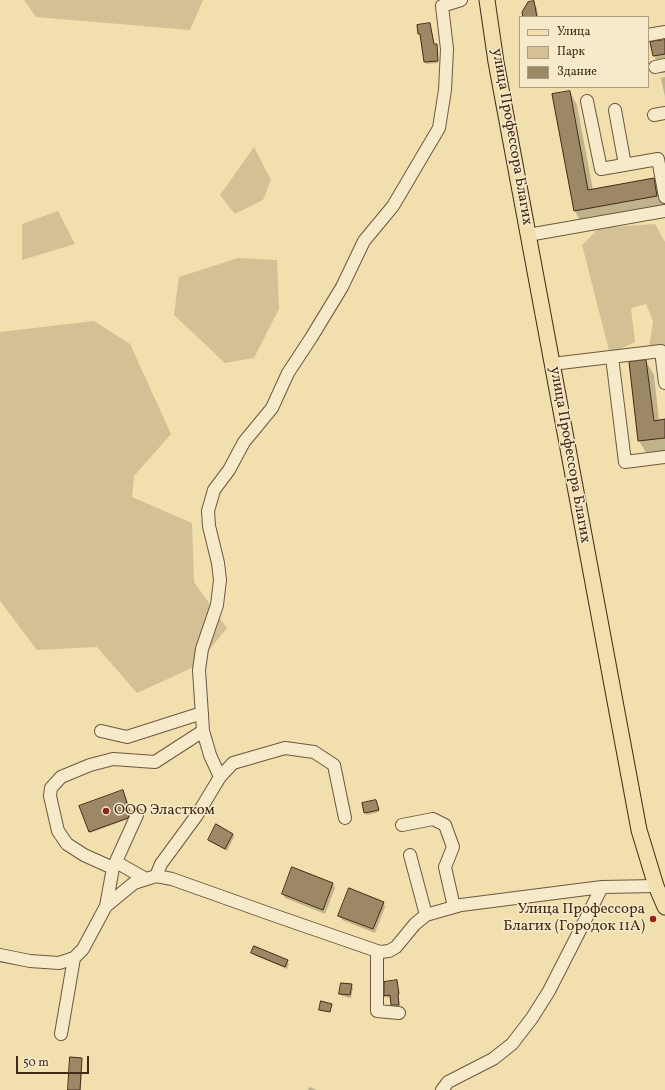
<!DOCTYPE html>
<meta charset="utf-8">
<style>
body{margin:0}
#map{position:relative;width:665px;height:1090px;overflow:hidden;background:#f1dfae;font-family:Vollkorn,serif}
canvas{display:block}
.legend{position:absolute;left:519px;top:16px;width:130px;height:72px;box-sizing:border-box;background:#f6eaca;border:1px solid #ae9d83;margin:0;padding:5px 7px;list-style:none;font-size:12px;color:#432a18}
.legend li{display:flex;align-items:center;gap:8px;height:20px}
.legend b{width:20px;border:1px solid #ae9d83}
.scale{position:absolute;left:16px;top:1056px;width:73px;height:18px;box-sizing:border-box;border:2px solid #432a18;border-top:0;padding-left:5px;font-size:12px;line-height:14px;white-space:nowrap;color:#432a18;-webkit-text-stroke:3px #f6eaca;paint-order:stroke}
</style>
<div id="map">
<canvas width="665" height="1090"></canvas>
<ul class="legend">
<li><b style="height:5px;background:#f1dfae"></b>Улица</li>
<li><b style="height:11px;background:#d3c094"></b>Парк</li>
<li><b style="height:11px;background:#9d8866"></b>Здание</li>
</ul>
<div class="scale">50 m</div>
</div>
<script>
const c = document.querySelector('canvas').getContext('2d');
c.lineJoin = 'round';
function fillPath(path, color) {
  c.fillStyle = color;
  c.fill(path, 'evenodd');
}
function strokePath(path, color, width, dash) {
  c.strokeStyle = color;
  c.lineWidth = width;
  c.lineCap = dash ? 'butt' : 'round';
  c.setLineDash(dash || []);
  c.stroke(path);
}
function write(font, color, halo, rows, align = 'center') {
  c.font = font + ' Vollkorn,serif';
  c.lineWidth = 3;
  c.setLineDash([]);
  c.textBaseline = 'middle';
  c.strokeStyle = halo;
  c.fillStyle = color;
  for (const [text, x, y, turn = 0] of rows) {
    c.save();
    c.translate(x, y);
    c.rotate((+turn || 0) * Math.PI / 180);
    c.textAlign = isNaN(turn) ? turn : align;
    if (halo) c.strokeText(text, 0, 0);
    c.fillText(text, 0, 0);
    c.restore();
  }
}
fillPath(new Path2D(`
 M24 0H203L190 30 36 17Z
 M254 147 271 180 263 200 235 214 220 195Z
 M58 211 75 244 22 260V224Z
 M655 224 665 242V346L649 348 653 321 646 304 631 308 635 342 610 354 582 245 599 228Z
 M238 258 277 260 279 309 254 358 225 363 174 315 179 277Z
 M94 321 130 344 171 434 134 476 132 497 192 523 194 582 227 628 196 666 137 693 97 647 37 650 0 601V332Z`), '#d3c094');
fillPath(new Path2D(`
 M533 2 537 8 538 17H524Z
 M418 26 434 45 437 46 438 63 426 64 425 62 422 35 419 34Z
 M665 41V59L656 60 654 56Z
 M665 77V97L661 78Z
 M570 92 577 105 593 190 653 179 661 192 664 209 582 224 575 211 553 95Z
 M646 361 654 375 659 421 665 420V452L647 454 639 441Z
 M122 792 130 813 128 819 90 833 80 807Z
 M376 801 379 812 367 815 365 812Z
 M216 826 233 835 234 837 227 851 211 842 209 840Z
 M333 884 335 888 325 914 285 898 283 894Z
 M383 902 385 907 375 933 342 920 340 916Z
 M252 953 287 961 289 964 287 969 254 955Z
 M396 981 399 996H398L400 1007H393L391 997 387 998 386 996Z
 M351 985 353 988 351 998 342 996 340 994Z
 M81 1059 82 1061 81 1090H69Z
 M310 1087 317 1090H308Z`), '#0003');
const building = new Path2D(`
 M534 1 537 17H523L522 12 528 2Z
 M430 23 434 44H437L438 61 424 62 420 34H418L417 25Z
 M665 40V54L653 56 650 42Z
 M570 91 588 190 654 178 657 196 574 211 552 94Z
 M646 360 654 421 665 419V438L638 441 629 362Z
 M123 790 130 812 128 818 89 832 79 806Z
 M376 800 379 810 364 813 362 803Z
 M216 824 233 834 225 849 208 840Z
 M292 867 333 883 323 910 282 894Z
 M349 888 384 902 373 929 338 916Z
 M254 946 288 960 285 967 251 953Z
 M397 980 399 994H398L399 1005H391L390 995 384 996V982Z
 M341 983 352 984 350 995 339 994Z
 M321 1001 332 1004 330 1012 319 1010Z
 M70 1057 82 1058 80 1090H68Z`);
fillPath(building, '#9d8866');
strokePath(building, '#432a18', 1);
const minor = new Path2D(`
 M648 35 665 32
 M655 67 665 65
 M587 101 601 169 658 159 665 197
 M615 110 625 165
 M654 115 665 113
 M528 235 665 211
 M612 357 625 462 665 457
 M552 364 661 351 665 383
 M101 731 127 737 202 713
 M220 777 210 755 203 731 199 670 202 649 217 605 220 580 218 563 209 526 208 511 214 490 229 470 244 442 272 408 288 373 311 338 342 287 364 241 393 206 439 128 445 90 447 49 442 6 461 0
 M402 825 433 819 445 825 453 847 445 867 454 907
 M410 855 426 915
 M116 862 146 879
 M113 868 84 855 67 844 58 831 50 796 51 788 61 777 90 765 113 759 155 762 203 731
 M156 876 161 864 197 815 220 777 233 763 285 748 314 752 334 765 345 818
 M106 906 113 868 137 815
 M377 951V1011L399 1013
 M0 955 30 961 59 963 74 958 83 949 106 906 134 883 156 876 172 879 276 916 380 952 389 951 396 947 415 924 426 915 461 905 602 887 656 886
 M61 1034 74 958
 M442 1090 448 1082 493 1059 512 1044 532 1018 549 991 602 887`);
const major = new Path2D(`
 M487 0 496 62 639 830 656 886 665 907`);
strokePath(minor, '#6e573e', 14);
strokePath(major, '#432a18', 17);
strokePath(minor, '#f6eaca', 12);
strokePath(major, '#f1dfae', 15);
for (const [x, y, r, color] of [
 [106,811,4,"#8f2418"],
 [653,919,4,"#8f2418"]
]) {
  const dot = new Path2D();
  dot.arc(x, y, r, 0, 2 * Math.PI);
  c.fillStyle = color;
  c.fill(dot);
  strokePath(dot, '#f6eaca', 1.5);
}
write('15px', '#432a18', '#f6eaca', [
 ["улица Профессора Благих",511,137,80],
 ["улица Профессора Благих",569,455,80]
]);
write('15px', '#432a18', '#f6eaca', [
 ["ООО Эластком",114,811],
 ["Улица Профессора",645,910,"right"],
 ["Благих (Городок 11А)",645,927,"right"]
], 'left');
</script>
